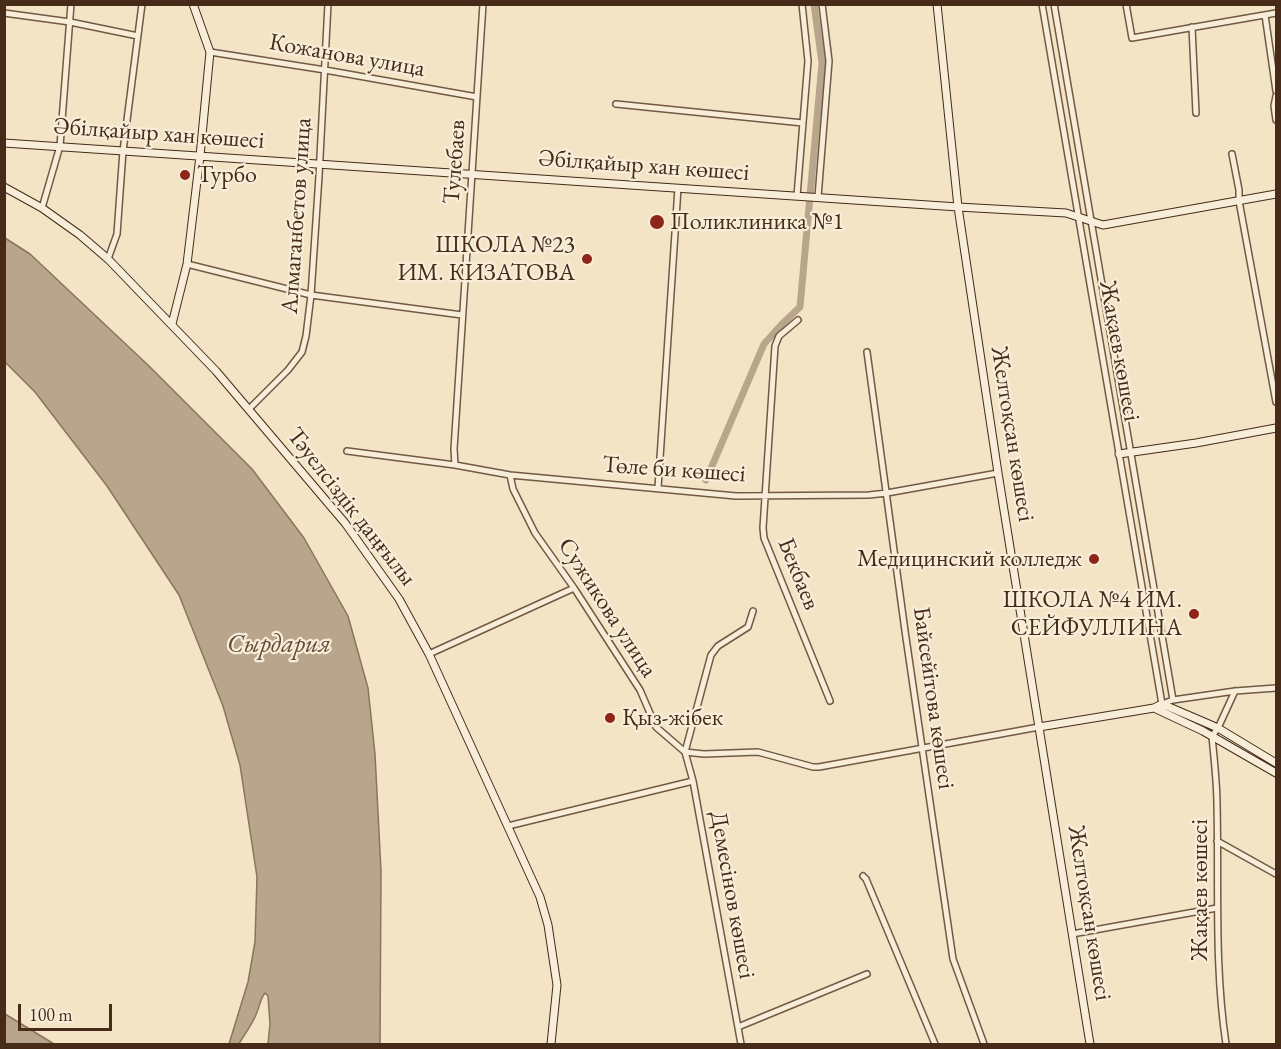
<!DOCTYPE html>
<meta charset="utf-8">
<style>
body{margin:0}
#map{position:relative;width:1281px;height:1049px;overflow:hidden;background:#f3e4c5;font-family:"EB Garamond",serif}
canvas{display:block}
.frame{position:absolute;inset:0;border:6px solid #462b19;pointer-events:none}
.scale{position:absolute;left:18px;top:1004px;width:94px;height:27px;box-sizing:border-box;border:3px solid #462b19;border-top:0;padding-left:8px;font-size:18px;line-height:21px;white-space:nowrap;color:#462b19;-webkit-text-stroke:4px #f7edd9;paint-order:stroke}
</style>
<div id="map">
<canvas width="1281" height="1049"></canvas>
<div class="frame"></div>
<div class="scale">100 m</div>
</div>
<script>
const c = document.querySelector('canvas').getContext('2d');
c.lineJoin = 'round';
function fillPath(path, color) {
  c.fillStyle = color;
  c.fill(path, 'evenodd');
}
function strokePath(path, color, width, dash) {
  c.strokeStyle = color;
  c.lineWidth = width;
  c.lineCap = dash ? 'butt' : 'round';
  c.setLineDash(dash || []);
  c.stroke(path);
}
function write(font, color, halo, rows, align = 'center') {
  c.font = font + ' "EB Garamond",serif';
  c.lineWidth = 4.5;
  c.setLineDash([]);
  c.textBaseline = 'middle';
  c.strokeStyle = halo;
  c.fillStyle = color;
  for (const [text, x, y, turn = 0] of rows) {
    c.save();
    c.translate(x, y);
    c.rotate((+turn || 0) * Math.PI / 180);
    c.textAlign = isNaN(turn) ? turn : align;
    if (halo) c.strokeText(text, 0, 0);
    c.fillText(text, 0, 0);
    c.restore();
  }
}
const water = new Path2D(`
 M5 238 30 254 149 366 252 469 304 538 348 616 368 688 375 754 381 871 380 1044H268L270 1024 268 996 265 993C260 999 259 1009 255 1017 251 1026 244 1035 239 1044H229L248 982 255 942 257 877 240 765 223 706 179 595 107 486 35 392 5 362Z
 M4 1014H5L54 1044H5Z`);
fillPath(water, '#b8a58b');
strokePath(water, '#8a745d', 1.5);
strokePath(new Path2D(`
 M706 480 764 344 782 324 800 307 822 63 814 4`), '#b8a58b', 7);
const street = new Path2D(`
 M1042 4 1162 704 1173 700 1235 691 1276 688
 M1054 4 1173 700
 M1126 4 1132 38 1276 13
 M4 13 70 22 138 36
 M1265 15 1276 91
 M1192 27 1196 113
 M210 52 325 70 477 97
 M1276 96 1274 106 1276 120
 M616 104 803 123
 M1232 154 1239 190V201L1276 402
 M797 196 808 61 802 4
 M818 197 829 61 822 4
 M42 208 60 146 71 4
 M108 259 117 234 123 151 142 4
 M187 264 311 295 462 315
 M798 320 779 336 775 346 763 528 764 538 830 701
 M867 352 905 631 953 959 984 1044
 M249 409 288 370 302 352 306 336 311 295 319 176 328 4
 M347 451 455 465 510 475 736 496 869 495 887 493 998 473
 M455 465 454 449 483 4
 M510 475 513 489 535 533 574 588 640 690 656 727 685 752
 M658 488 678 188
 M429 654 574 588
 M685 752 704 754 758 752 813 767H819L1039 727
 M685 752 693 781 741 1044
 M685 752 711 655 718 646 748 627 753 611
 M508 826 693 781
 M1217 841 1276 874
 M863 876 866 879 935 1044
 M1072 934 1217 908
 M738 1027 867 974
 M1226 1044C1214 964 1219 886 1217 805 1217 782 1214 759 1212 736L1218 728 1235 691`);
const secondary = new Path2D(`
 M937 4 958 207 998 473 1090 1044
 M4 143 958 207 1066 213 1103 225 1276 194
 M4 187 42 208 80 235 108 259 216 371 345 523 399 599 429 654 540 897 548 925 557 985 551 1044
 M172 324 187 264 200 156 210 52 193 4
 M1119 454 1196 443 1276 428
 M1154 708 1203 731 1276 773
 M1039 727 1154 708 1162 704 1218 728 1276 763`);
strokePath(street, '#715944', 8);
strokePath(secondary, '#462b19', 9);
strokePath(street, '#f7edd9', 5);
strokePath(secondary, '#f7edd9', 7);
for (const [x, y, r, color] of [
 [185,175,6,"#8f2418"],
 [657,222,8,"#8f2418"],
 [587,259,6,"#8f2418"],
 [1094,559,6,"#8f2418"],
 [1194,614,6,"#8f2418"],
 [610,718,6,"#8f2418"]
]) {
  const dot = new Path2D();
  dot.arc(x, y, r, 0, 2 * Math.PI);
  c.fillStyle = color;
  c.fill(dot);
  strokePath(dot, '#f7edd9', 2);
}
write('24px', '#462b19', '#f7edd9', [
 ["Кожанова улица",347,56,10],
 ["Әбілқайыр хан көшесі",159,134,4],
 ["Тулебаев",455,162,-86],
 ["Әбілқайыр хан көшесі",644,166,4],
 ["Алмаганбетов улица",297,216,-86],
 ["Жақаев көшесі",1119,351,80],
 ["Желтоқсан көшесі",1012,434,81],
 ["Төле би көшесі",674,470,4],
 ["Тәуелсіздік даңғылы",351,507,52],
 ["Бекбаев",798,574,68],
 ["Сужикова улица",607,608,57],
 ["Байсейітова көшесі",933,698,82],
 ["Жақаев көшесі",1200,890,-90],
 ["Демесінов көшесі",732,895,80],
 ["Желтоқсан көшесі",1089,913,81]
]);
write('24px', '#462b19', '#f7edd9', [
 ["Турбо",197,175],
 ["Поликлиника №1",670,222],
 ["ШКОЛА №23",575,245,"right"],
 ["ИМ. КИЗАТОВА",575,273,"right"],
 ["Медицинский колледж",1082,559,"right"],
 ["ШКОЛА №4 ИМ.",1182,600,"right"],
 ["СЕЙФУЛЛИНА",1182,628,"right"],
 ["Қыз-жібек",622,718]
], 'left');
write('italic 26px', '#624a36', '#f7edd9', [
 ["Сырдария",279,645]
]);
</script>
